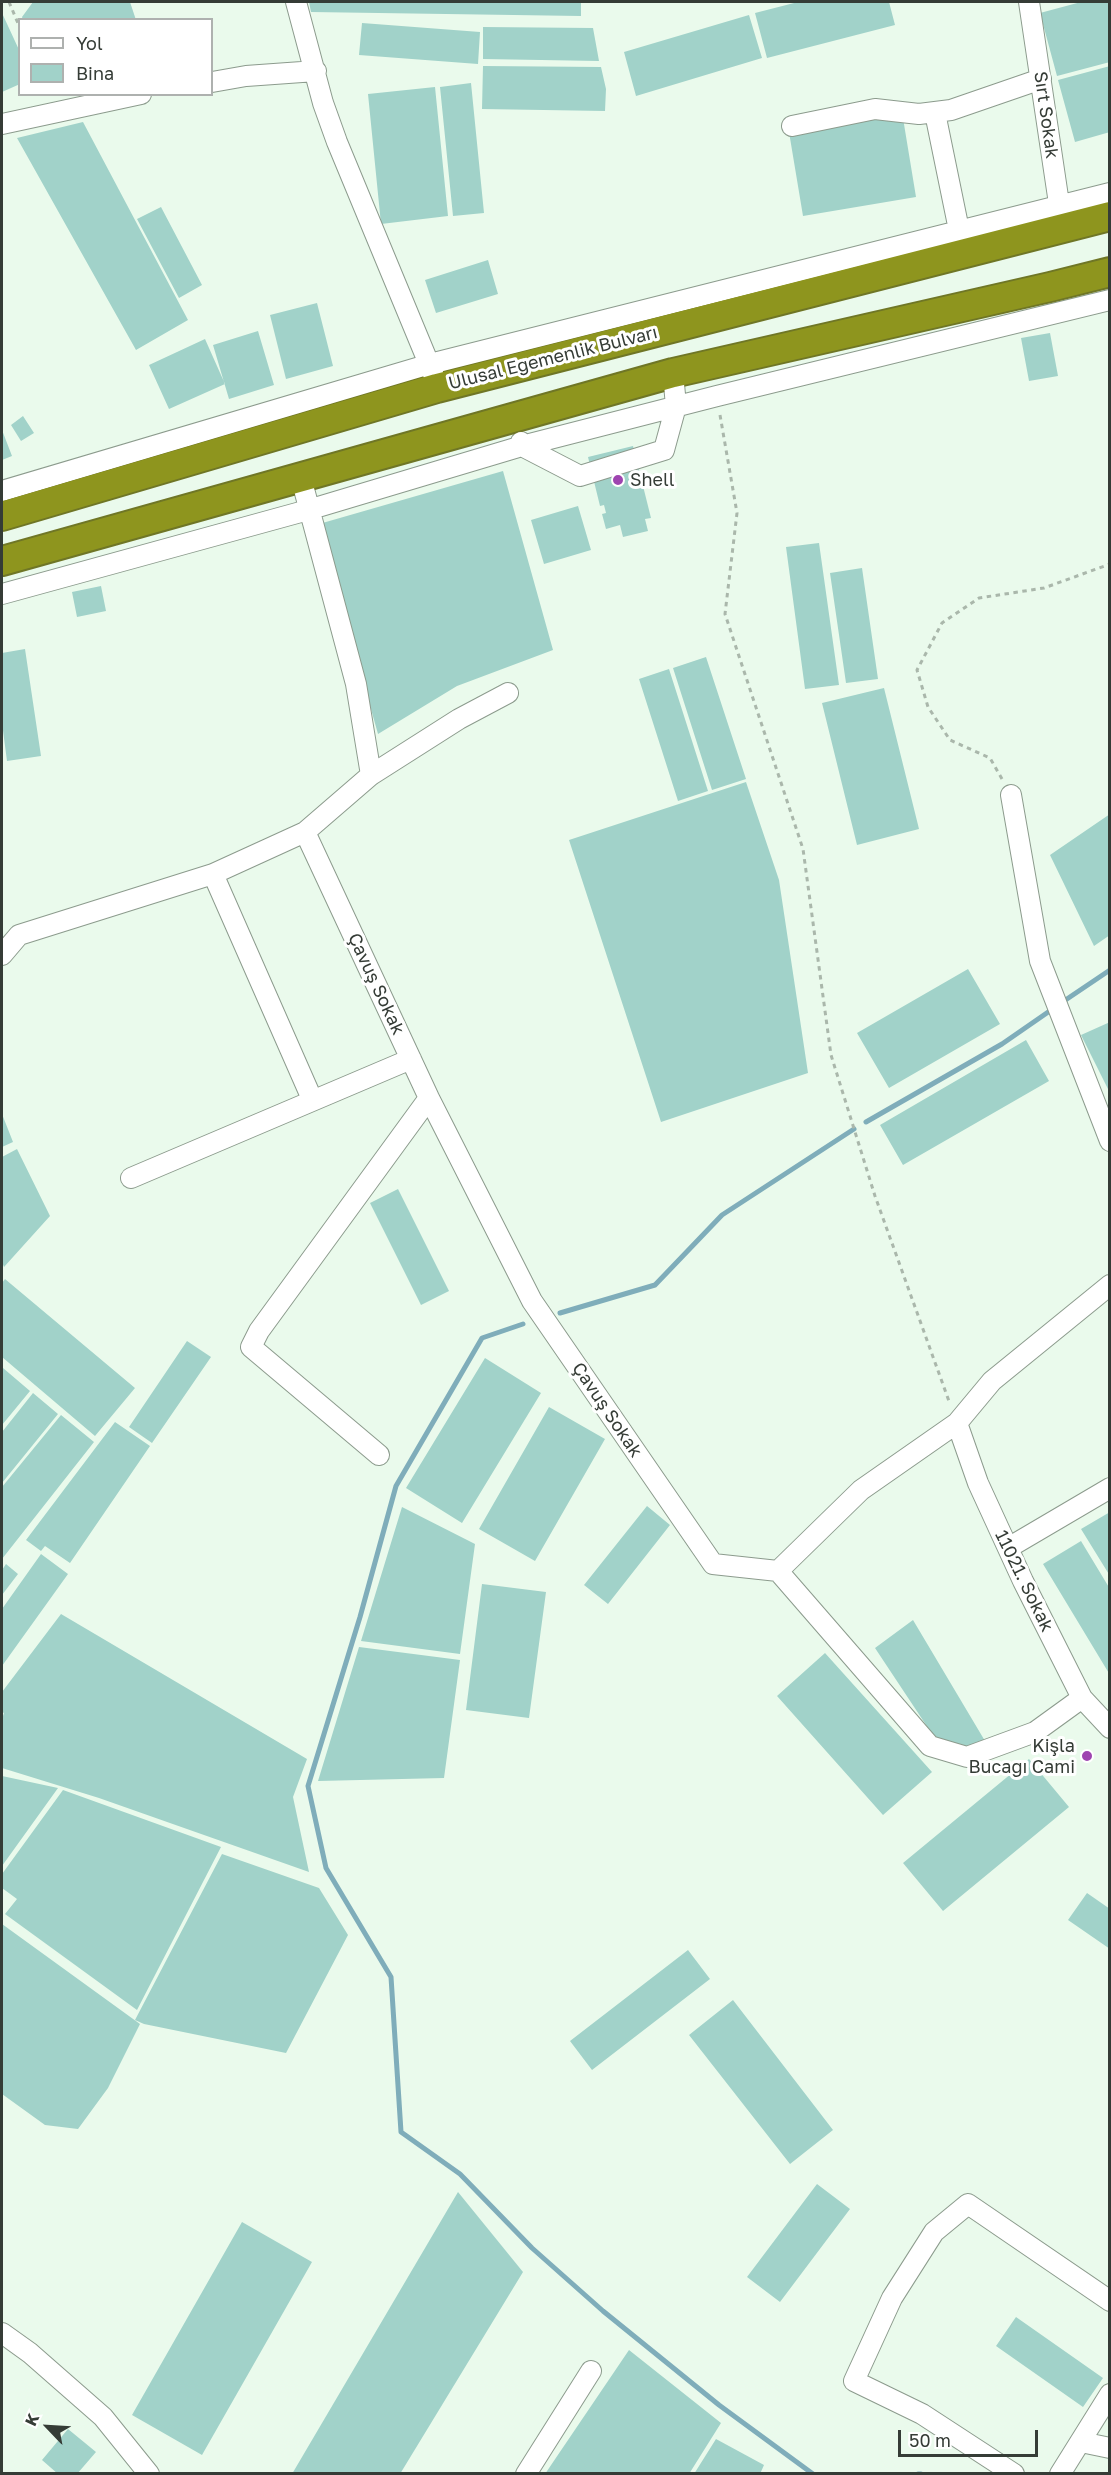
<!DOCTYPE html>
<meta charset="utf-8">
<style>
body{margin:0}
#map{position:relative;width:1111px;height:2475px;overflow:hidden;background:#eafaec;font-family:"Golos Text",sans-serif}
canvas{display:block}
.frame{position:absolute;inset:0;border:3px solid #353c36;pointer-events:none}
.legend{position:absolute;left:18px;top:18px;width:195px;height:78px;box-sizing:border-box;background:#fff;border:2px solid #aeb1af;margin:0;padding:8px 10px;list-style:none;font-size:18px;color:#353c36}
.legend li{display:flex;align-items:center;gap:12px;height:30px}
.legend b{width:30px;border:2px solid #aeb1af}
.north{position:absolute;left:18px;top:2397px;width:60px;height:60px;-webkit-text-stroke:4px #fff;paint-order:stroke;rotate:295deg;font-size:16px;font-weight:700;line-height:24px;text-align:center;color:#353c36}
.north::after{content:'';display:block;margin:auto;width:21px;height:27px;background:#353c36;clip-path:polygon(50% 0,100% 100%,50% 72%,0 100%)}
.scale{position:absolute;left:898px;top:2430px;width:140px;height:27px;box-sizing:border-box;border:3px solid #353c36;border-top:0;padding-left:8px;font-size:18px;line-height:21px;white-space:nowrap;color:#353c36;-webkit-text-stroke:4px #fff;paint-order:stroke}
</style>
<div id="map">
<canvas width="1111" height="2475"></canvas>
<div class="frame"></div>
<ul class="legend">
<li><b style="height:8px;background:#fff"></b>Yol</li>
<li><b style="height:16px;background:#a1d2c9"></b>Bina</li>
</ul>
<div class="north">K</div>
<div class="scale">50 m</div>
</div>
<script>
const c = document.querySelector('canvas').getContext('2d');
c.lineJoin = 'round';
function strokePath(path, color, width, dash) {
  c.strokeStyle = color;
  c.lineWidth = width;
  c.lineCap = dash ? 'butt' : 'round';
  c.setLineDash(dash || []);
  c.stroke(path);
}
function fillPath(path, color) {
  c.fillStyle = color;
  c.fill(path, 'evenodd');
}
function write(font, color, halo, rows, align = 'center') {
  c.font = font + ' "Golos Text",sans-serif';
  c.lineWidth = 6;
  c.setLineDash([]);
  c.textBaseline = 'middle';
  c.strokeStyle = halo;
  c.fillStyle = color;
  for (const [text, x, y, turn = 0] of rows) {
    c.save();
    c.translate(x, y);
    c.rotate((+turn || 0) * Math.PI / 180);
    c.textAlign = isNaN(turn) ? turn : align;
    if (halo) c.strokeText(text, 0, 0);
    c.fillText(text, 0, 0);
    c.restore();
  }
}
strokePath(new Path2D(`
 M1061 1003 1110 970
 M866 1122 1002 1044 1054 1008
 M560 1313 655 1285 722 1215 854 1129
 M523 1324 482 1338 396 1486 360 1617 308 1786 326 1868 391 1977 401 2132 460 2174 532 2248 603 2311 719 2405 813 2474
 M918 2474H921`), '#7fadba', 5);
fillPath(new Path2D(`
 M33 2H130L136 20H23L22 17Z
 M309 2H581V16L311 12Z
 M798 2H889L895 25 767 58 755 13Z
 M1081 2H1110V62L1057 76 1040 13Z
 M2 13 20 52V84L2 92Z
 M749 15 762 58 636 96 624 52Z
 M362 23 480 32 478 64 359 55Z
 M483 27 593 28 599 61 483 59Z
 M483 66 601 67 606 89 605 111 482 109Z
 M1110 66V132L1075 142 1058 80Z
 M471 83 484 213 453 216 440 87Z
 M435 87 448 216 381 224 368 94Z
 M902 112 916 197 803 216 789 132Z
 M83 122 188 320 136 350 17 138Z
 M161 207 202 285 179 298 137 219Z
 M488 260 498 294 436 313 425 280Z
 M317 303 333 366 286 379 270 315Z
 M258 331 274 385 229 399 213 345Z
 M1050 333 1058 376 1029 381 1021 338Z
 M205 339 225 384 169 409 149 365Z
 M23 416 34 433 21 441 11 425Z
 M2 430 12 456 2 460Z
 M633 446 651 518 645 519 648 531 623 537 620 525 606 529 602 514 606 513 604 505 600 506 588 457Z
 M503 471 553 650 457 686 378 734 319 524Z
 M578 506 591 550 544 564 531 520Z
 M819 543 839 685 805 689 786 547Z
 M862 568 878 679 846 683 830 573Z
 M101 586 106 611 77 617 72 592Z
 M25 649 41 756 7 761 2 723V653Z
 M706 657 746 779 712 790 673 668Z
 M669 669 708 791 678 801 639 679Z
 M884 688 919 829 857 845 822 703Z
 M746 782 779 880 808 1073 661 1122 569 840Z
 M1110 814V935L1094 946 1050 855Z
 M968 969 1000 1024 889 1088 857 1033Z
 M1110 1022V1093L1081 1035Z
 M1026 1040 1049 1081 903 1165 880 1125Z
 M2 1114 13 1142 2 1147Z
 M17 1149 50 1216 4 1267 2 1262V1157Z
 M398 1189 449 1291 421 1305 370 1203Z
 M5 1279 135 1388 95 1436 2 1357V1283Z
 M187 1341 211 1357 152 1443 129 1427Z
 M485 1358 541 1393 462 1523 406 1488Z
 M3 1368 30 1391 2 1425V1369Z
 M33 1393 58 1414 2 1483V1432Z
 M549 1407 605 1439 535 1561 479 1529Z
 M61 1415 94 1442 2 1559V1487Z
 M115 1422 150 1446 70 1563 45 1546 41 1551 26 1540Z
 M647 1506 670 1525 608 1604 584 1585Z
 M402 1507 475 1544 460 1654 361 1641Z
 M1110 1512V1576L1081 1529Z
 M1081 1541 1110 1589V1675L1043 1564Z
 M41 1554 68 1574 2 1666V1609Z
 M6 1564 18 1574 2 1595V1570Z
 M482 1584 546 1592 529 1718 466 1710Z
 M61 1614 307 1759 293 1797 309 1872 99 1798 2 1768V1719L4 1713 2 1712V1692Z
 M913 1620 985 1741 969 1751 938 1743 875 1648Z
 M359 1647 460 1660 444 1778 318 1781Z
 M825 1653 932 1772 883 1815 777 1696Z
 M1029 1759 1069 1807 943 1911 903 1863Z
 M2 1776 58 1788 2 1866Z
 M63 1790 221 1847 137 2010 5 1914 17 1899 2 1888V1874Z
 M222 1854 319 1888 348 1935 286 2053 144 2024 135 2020Z
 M1087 1893 1110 1909V1949L1068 1920Z
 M2 1924 140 2024 108 2088 78 2129 45 2125 2 2094Z
 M688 1950 710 1979 592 2070 570 2041Z
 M733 2000 833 2130 790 2164 689 2035Z
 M817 2184 850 2209 780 2302 747 2277Z
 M458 2192 523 2272 400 2474H292Z
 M242 2222 312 2262 202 2455 132 2415Z
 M1016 2317 1103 2378 1083 2407 996 2346Z
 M629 2350 721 2423 689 2474H545Z
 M68 2429 96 2452 77 2474H58L42 2460Z
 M716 2439 764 2465 760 2474H694Z`), '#a1d2c9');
const minor = new Path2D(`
 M296 2 323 103 337 142 434 376
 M1029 2 1061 217
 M212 82 246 76 316 71
 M935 113 959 230
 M2 124 141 94
 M792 126 875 109 919 114 951 110 1041 79
 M521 442 522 446 580 476 664 450 676 406 673 373
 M301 478 356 684 371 775
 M2 491 430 364 1110 193
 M2 594 308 510 522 446 717 396 1110 300
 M1011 795 1040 961 1110 1141
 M305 832 429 1098 532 1301 713 1564 778 1571 930 1746 967 1757 1035 1732 1082 1698
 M213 874 312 1099
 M2 955 19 935 213 874 305 832 371 775 459 719 508 693
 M131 1178 411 1059
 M957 1423 978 1483 1023 1581 1082 1698 1110 1728
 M379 1455 251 1347 259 1331 429 1098
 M1008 1548 1110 1488
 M778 1571 861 1490 957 1423 992 1381 1110 1285
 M2 2333 30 2353 103 2417 149 2474
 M1081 2442 1110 2448
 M526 2474 591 2371
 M1014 2474 922 2414 854 2381 892 2298 934 2232 968 2204 1110 2301
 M1060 2474 1110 2394`);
const highway = new Path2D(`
 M2 516 437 388 1110 216
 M2 561 673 373 1050 287 1110 272`);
strokePath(minor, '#8c9b8d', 22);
strokePath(highway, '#6f7626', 32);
strokePath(new Path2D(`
 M9 2 20 28
 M720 415 737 513 725 614 803 849 831 1055 875 1196 950 1404
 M1002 779 990 758 950 740 928 707 917 670 942 623 979 598 1044 588 1110 564`), '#aab7ab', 3, [4.5, 4.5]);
strokePath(minor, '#fff', 20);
strokePath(highway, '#8e951e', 28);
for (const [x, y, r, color] of [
 [618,480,6,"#9e44b0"],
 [1087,1756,6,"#9e44b0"]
]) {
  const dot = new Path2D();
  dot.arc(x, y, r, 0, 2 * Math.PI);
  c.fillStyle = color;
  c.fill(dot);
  strokePath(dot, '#fff', 2);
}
write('18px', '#353c36', '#fff', [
 ["Sırt Sokak",1046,115,82],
 ["Ulusal Egemenlik Bulvarı",553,358,-14],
 ["Çavuş Sokak",376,984,65],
 ["Çavuş Sokak",607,1410,56],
 ["11021. Sokak",1024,1581,64]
]);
write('18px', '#353c36', '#fff', [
 ["Shell",630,480],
 ["Kişla",1075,1746,"right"],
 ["Bucağı Cami",1075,1767,"right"]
], 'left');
</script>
